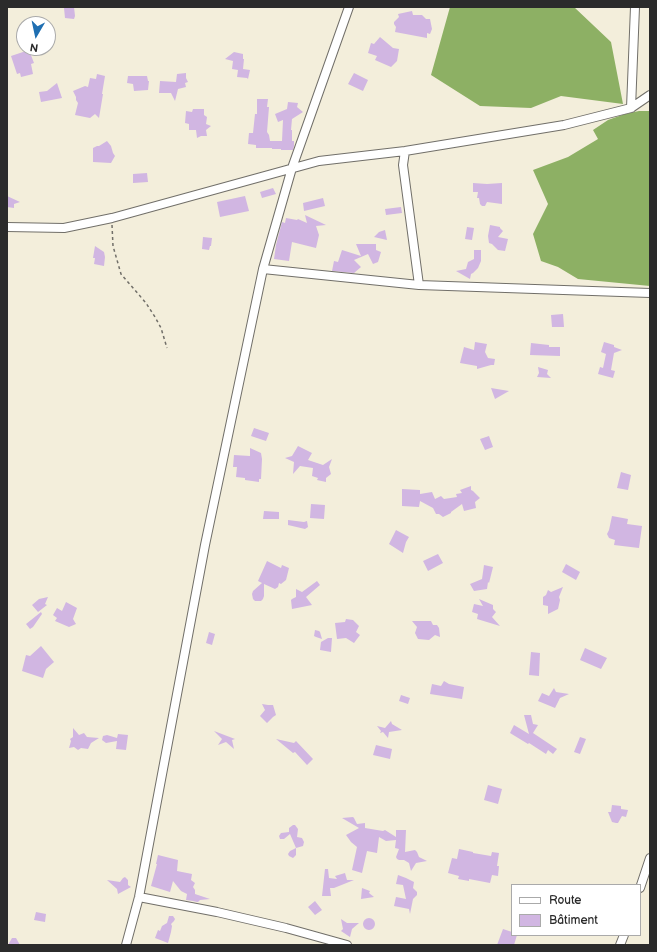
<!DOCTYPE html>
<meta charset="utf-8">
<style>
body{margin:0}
#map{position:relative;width:657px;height:952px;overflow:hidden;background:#f3eedb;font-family:"Balsamiq Sans",sans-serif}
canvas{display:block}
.frame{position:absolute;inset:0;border:8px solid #2b2b2b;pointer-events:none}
.legend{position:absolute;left:511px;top:884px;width:130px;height:52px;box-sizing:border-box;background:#fff;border:1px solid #aaa;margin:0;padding:5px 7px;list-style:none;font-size:12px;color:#2b2b2b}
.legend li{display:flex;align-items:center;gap:8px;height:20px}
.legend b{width:20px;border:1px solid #aaa}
.north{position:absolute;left:16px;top:16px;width:40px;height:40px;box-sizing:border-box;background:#fff;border:1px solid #aaa;border-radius:50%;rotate:189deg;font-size:11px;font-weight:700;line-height:16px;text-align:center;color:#2b2b2b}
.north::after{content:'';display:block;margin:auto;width:14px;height:18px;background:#1f6fb2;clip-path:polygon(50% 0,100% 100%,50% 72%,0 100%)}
</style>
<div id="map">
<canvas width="657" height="952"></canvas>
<div class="frame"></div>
<ul class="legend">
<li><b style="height:5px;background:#fff"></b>Route</li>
<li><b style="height:11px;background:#d1b6e2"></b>Bâtiment</li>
</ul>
<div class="north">N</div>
</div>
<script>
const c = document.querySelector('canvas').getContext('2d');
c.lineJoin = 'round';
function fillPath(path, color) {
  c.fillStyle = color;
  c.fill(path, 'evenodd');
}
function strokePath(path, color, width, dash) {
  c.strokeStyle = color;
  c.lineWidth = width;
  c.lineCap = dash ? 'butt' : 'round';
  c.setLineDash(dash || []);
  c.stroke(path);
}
fillPath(new Path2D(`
 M450 7H574L611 42 623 104 561 96 531 108 480 106 431 75Z
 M639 111H650V286L578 279 558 267 541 261 533 234 548 204 533 170 568 157 598 139 593 130 608 120 625 114Z`), '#8db064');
fillPath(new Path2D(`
 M74 7 75 16 74 19 65 18 64 8Z
 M412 11 413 15H422L426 19H430L432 29 430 34 427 33V38L395 32 396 27 394 24V22L399 17 398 14Z
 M380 37 393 48 399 49 397 61 391 67 375 60 377 56 368 53 371 43 374 44Z
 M29 50 34 63 31 64 33 74 21 77 20 73 17 74 11 56Z
 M234 52 243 54V59H244L243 69 250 70 248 79 247 78 237 77 238 70 232 69 233 61 225 59Z
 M186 73V78L188 82 185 83 186 87 178 89 175 101 171 93H159L160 81 176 82 177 74Z
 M354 73 368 80 363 91 348 84Z
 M97 74 105 76 102 94H103L99 118 95 114 90 118 75 115 78 103 76 100V97L73 91 85 86 88 87 90 78 96 79Z
 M128 76H147L148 81H149L148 90 134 91 133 84 127 83Z
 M57 83 62 98 41 102 39 92 47 91Z
 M257 99H268L267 107H269L267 132 269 135 270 141H282L283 120 278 122 275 114 287 109 288 102 298 103 297 107 303 112 292 119 291 130H292V141H294V146L293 150H281V149H272V148H256V145L248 144 249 133H253L255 114H257Z
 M193 109H204V115L207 117 206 124 211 126 206 130 207 136H201L197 138 196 130H189V124L185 123 186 111 192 112Z
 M107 141 111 146 113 153 115 156 111 163 93 162V148L97 146H99Z
 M147 173 148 182 133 183V174Z
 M473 183 487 184 502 183V204L487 202 485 206H482L480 204 479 198H477L478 192H473Z
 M273 188 276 194 262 198 260 192Z
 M7 196 20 202 14 204V208L7 207Z
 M245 196 249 211 220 217 217 202Z
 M323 198 325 206 304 211 303 203Z
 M401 207 402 213 386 215 385 209Z
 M305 215 326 225 316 226 319 235 316 248 292 242 289 261 274 259 276 245 282 222 285 223 286 218 297 220 298 219 307 223Z
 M490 225 500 227V228L503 231 498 237 508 239 505 251 498 250 492 244 489 243 488 236Z
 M467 227 474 228 472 240 465 239Z
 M385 230 387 240 374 237 379 232Z
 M203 237 212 238 211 246H210L209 250 202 249Z
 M356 244H376V250L381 252 378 262 373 264 368 254 354 260 361 267 354 273 332 271 334 261 338 262 342 250 361 256Z
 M95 246 104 252 105 257 104 266 94 264 95 258H93Z
 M474 250H481V261L478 268 473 273 471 274 470 279 456 271 466 269 468 262 474 259Z
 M563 314 564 327H552L551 315Z
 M475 342 487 344 485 352 488 358 495 359 494 365H491L477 369V366L460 363 464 347 474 350Z
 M604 342 614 345V347L622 350 614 353 611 370 615 371 613 378 598 374 600 367 603 368 606 354 601 352Z
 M531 343 549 345V347H560V356L530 355Z
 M538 367 548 370 547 374 551 378 537 377 539 373Z
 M491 388 509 391 495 399Z
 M254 428 269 433 266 441 251 436Z
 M489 436 493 447 485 450 480 439Z
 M298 446 312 453 308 460 323 465 332 459 329 467 331 474 326 478V482L317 480 318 478 312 476 313 468 300 466 293 474 294 462 285 458 292 456Z
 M250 448 261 453 262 459 261 479H259V482L245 480V478L236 477 237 467H233L234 455 250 456Z
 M621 472 631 475 628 490 617 488Z
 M471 486V490L473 491 480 498 475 502 476 508 464 511 462 504 451 512V513L443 517 439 514H436L433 508 420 501 419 507 402 506V489L420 490V494L432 492 435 499 441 496 444 499 457 497 456 494 462 493 460 490Z
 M311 504 325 505 324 519 310 518Z
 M264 511 279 512V519H263Z
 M612 516 628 519 627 524 642 526 639 548 614 545 615 540 609 538 607 534 609 530Z
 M288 520 304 522 307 521 308 527 305 529 288 525Z
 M396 530 409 537 406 542 403 553 389 544Z
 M438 554 443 563 428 571 423 561Z
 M267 561 281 568 282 565 289 568 286 580 281 584 279 583 278 587 275 589 264 584V596L263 599 261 601H255L253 599 252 594 253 591 262 583 258 581Z
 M566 564 580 572 576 580 562 572Z
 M484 565 493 567 489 583 488 582 487 589 474 591 470 584 482 579Z
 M317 581 320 585 306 597 312 605 292 609 291 600 292 599 296 597V589L302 592Z
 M563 587 559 597 560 600 558 609 548 614V606L543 605V597L546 595 548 590 551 592Z
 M48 597 45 604 47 605 38 612 32 605 39 599Z
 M479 599 493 605V609L496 612 492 617 500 626 477 619 478 614 472 612 474 604 483 606Z
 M66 602 77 608 73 619 76 624 69 627 55 621 57 618 53 615 57 608 62 611Z
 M41 612 42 614 33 627 30 629 26 624Z
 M346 619 353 620 359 626 356 632 360 635 354 643 346 638 337 639 335 623 345 622Z
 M412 621H431L433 625H437L439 628 440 637 435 635 429 640 418 639 415 633 417 627Z
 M315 630 319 631 320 632 322 639 316 637 314 636Z
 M209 632 215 634 212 645 206 643Z
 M328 638H332L331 652 320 650 321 642Z
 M41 646 54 662 46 669 43 678 22 671 26 655 30 656Z
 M585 648 607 658 601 669 580 660Z
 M531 652 540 653 539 676 529 675Z
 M444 681 449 684 464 687 462 699 430 694 432 684 441 686Z
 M554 688 556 692 569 694 560 698 555 708 538 701 542 693 549 696Z
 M401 695 410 698 408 704 399 701Z
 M262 704 268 705H273L276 715 273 717 267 723 260 716 265 710Z
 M524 715H531L533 724 538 725 533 733 557 749 553 754 548 750 546 754 529 743 528 744 510 733 514 725 529 734Z
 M391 721 392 724 402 730 389 732 388 738 383 732 380 733 381 731 377 726 385 728Z
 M73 728 79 735 84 733 87 737 99 738 91 743 88 749 81 748 78 750 74 747 69 748 71 741 70 739 73 737Z
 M214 731 235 739 232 740 234 749 226 742 218 745 222 739Z
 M118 734 128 735 126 750 116 749 117 741 106 743 102 740 103 736 107 735 117 738Z
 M580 737 586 739 580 754 574 752Z
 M276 739 294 743 296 741 313 759 307 765 295 752 293 753Z
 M376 745 392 749 390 759 373 755Z
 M488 785 502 789 498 804 484 800Z
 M612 805 621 806V809L628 810 626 817 622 816 618 823H616L612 822 608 812H611Z
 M353 817 354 818 357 824 365 823V828L383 831 385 830 396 837V830H406L405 852 415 850 417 852 419 857 427 861 416 863 411 871 409 863 404 860H399L397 859 396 857 399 849 395 848 396 840 386 841 379 837 377 853 367 851 362 873 352 870 357 847 351 842 346 835 359 828 342 818Z
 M293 825H295L298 829 297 837 302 838 304 842 303 846 296 848V855L293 858 289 856 288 854 290 851 296 848 290 834 284 839H280L279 836 281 833 289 832V828Z
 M459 849 473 852V853L491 856 492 852 499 853 497 866H499L498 876 492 875 490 883 469 879V881L458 879 459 876 448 873 452 858 457 859Z
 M158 855 178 860 177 871 192 874 191 880 195 883 193 887 195 890V894L210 899 200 900 198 902H197L193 901 186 900 187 894 181 891 173 881 170 892 151 886 157 864H156Z
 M325 869H328L329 878 337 879 335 876 345 873 347 880H354L334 888H330L331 896H322Z
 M398 875 406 878 414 882 413 888 417 892V895L413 899 410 914 409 909 394 906 396 897 406 899 403 885 396 884Z
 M125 877 128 880V885L131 887 118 894 117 889 107 880 120 882 123 878Z
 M362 888 370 891 369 893 374 897 361 899Z
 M315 901 322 910 315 915 308 907Z
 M36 912 46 914 45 922 34 920Z
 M169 916H173L175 919 174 921 171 924 172 926 171 932 168 943 155 938 158 930 160 931 162 926 167 923Z
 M363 924a6 6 0 1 1 12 0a6 6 0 1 1-12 0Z
 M341 919 347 923H359L352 929 350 937 341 931 343 929Z
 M503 929 512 932V935H517L514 945H497Z
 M12 938H16L20 945H8Z`), '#d1b6e2');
const street = new Path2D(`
 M631 108 635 7
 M405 151 403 165 419 285
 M7 227 64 228 112 218 319 161 405 151 564 125 631 108 650 95
 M263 269 419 285 650 293
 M640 888 650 858
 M139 897 217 912 286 928 347 945
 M126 945 139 897 205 545 263 269 292 168 349 7
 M620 945 624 935`);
strokePath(street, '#716f69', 10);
strokePath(new Path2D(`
 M112 225 113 246 121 274 146 303 155 317 161 328 167 348`), '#716f69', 1.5, [3, 3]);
strokePath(street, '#fff', 8);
</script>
